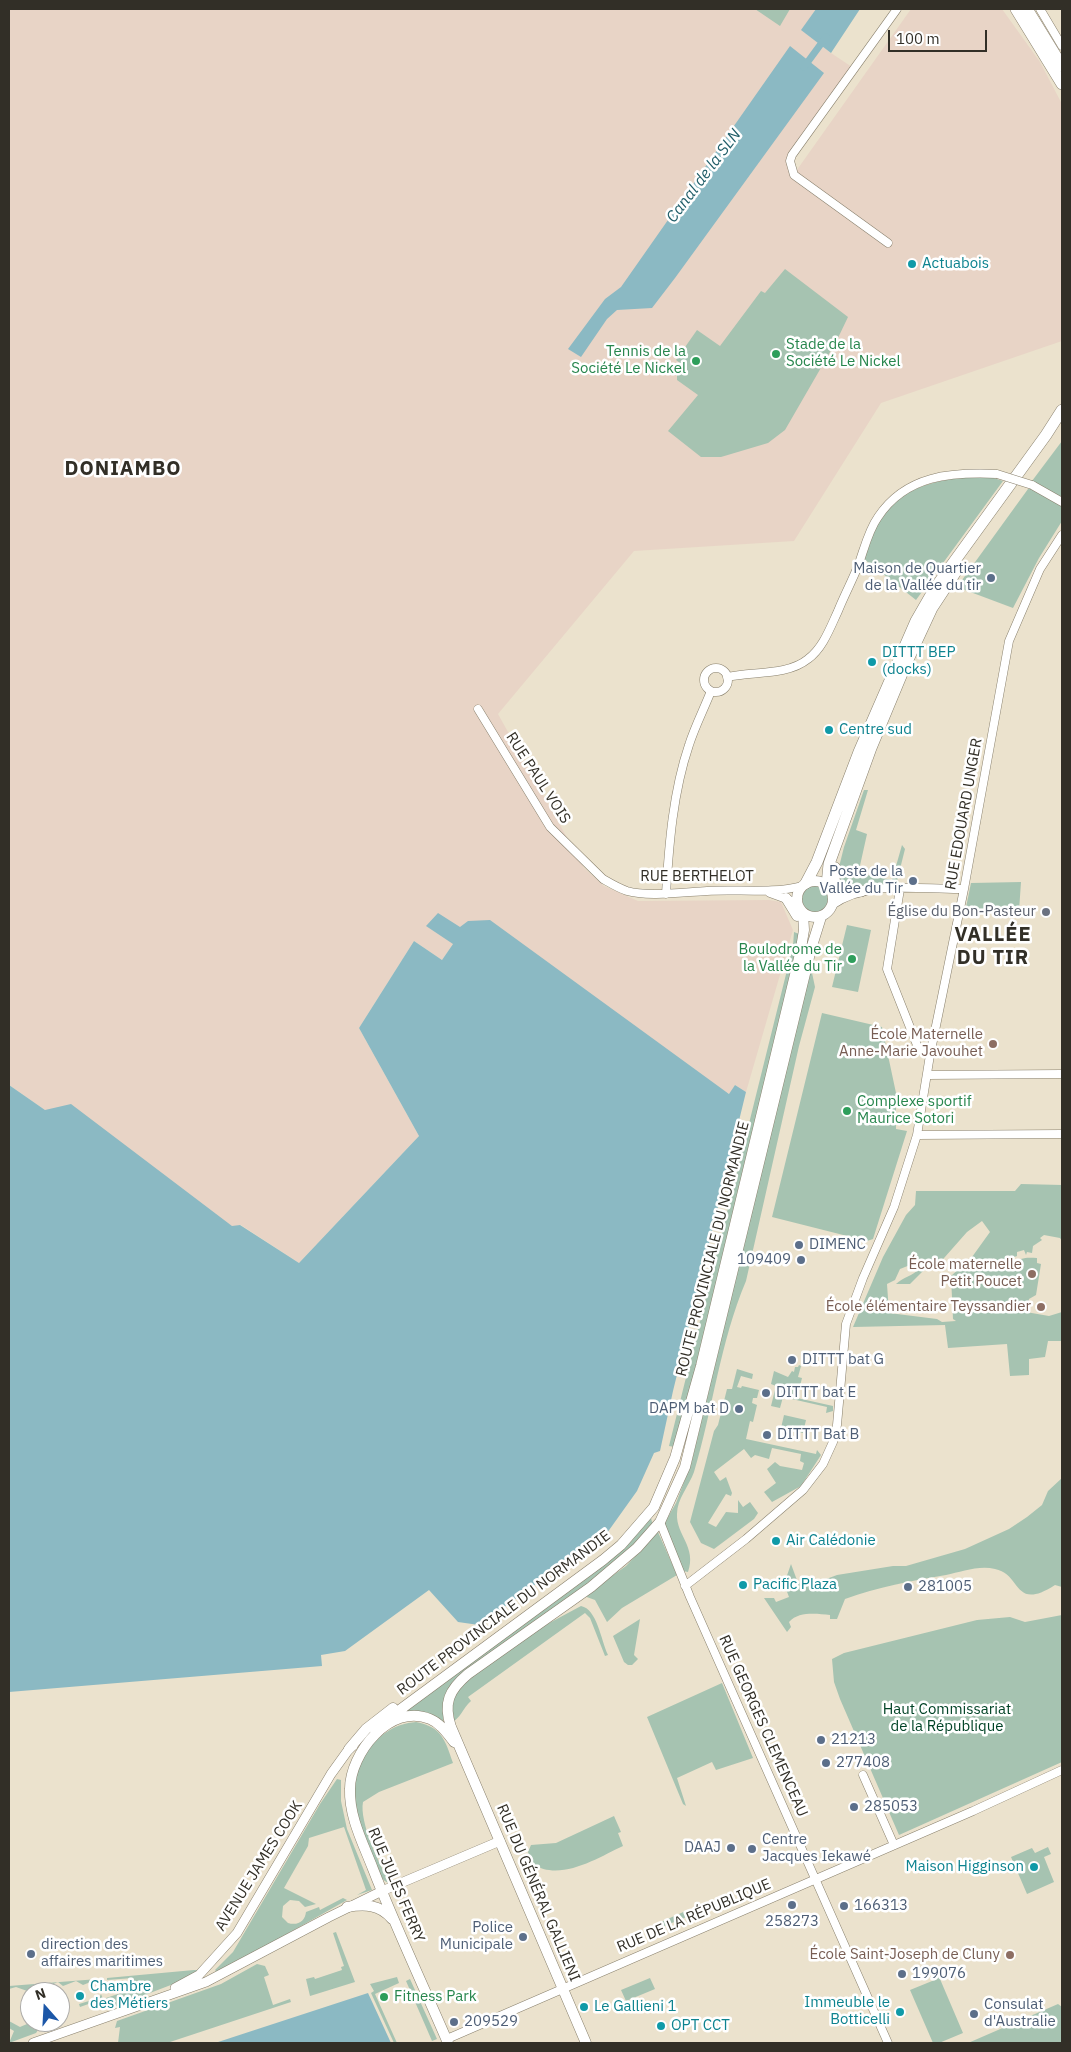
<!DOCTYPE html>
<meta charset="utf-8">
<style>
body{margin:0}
#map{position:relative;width:1071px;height:2052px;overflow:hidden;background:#ebe2cd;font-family:"IBM Plex Sans",sans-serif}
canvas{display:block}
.frame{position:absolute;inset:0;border:10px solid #322f27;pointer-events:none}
.north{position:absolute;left:20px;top:1982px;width:50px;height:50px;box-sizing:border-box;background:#fff;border:1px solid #adaca9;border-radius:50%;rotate:341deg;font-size:14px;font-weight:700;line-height:20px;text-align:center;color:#322f27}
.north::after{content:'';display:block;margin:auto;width:18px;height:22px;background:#1c57a8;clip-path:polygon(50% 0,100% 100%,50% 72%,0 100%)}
.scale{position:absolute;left:888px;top:30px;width:99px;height:22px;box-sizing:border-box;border:2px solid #322f27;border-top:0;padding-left:6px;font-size:15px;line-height:18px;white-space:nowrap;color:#322f27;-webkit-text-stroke:4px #fff;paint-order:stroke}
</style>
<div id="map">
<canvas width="1071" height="2052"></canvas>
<div class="frame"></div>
<div class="north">N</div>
<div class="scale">100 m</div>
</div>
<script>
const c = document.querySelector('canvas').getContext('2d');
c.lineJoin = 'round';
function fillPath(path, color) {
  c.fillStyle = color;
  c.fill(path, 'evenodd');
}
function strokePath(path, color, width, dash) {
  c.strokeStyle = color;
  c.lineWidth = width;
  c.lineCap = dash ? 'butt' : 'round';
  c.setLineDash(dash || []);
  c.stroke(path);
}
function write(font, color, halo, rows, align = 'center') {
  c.font = font + ' "IBM Plex Sans",sans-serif';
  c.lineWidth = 5;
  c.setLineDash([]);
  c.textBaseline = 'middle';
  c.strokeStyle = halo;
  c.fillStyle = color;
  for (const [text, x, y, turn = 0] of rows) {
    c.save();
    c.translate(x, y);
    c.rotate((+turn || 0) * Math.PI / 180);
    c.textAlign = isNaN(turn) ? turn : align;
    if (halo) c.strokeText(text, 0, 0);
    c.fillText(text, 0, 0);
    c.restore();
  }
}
fillPath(new Path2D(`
 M9 9H816L802 30 831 53 855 69 792 155 794 174 911 9H1002L1040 62 1062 104V341L881 403 794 541 634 551 498 714 584 868 604 886 638 901 769 900 781 902 793 930 746 1092 735 1085 730 1094 453 944 442 960 414 941 359 1028 419 1136 299 1263 241 1225 233 1227 45 1110 9 1085Z`), '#e8d4c6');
fillPath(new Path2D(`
 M755 9H790L780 26Z
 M785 269 848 317 837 340 785 430 768 443 721 457H701L668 431 698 395 677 380V374L683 365 676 360 697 330 720 346 761 291 765 293Z
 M1062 441V499L1032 481Z
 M988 476 1003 481 916 600 864 559C870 545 874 527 883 516 908 481 950 478 988 476Z
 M1034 488 1062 506V521L1039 558 1013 608 957 587 1028 489Z
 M864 790H868L856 830 867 834 859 870 864 871 863 874 892 880 902 845 905 849 896 885 843 888 837 875 844 847Z
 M1021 882 1019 911 965 912 971 883Z
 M802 899a13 13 0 1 1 26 0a13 13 0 1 1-26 0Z
 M847 925 871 930 858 992 832 987Z
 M794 932 799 934 796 958 686 1406 675 1447 669 1446 793 946Z
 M811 968 815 987 799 1046 746 1281C720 1342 713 1409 694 1472 689 1486 677 1499 677 1514 676 1535 697 1547 688 1572L683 1571 664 1524 676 1503 691 1464Z
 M822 1013 882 1027 896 1093V1129L907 1131 873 1239 867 1241 772 1217Z
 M1021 1184 1062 1185V1241L1060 1238 1044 1235 1040 1238 1042 1240 1033 1246 1032 1253 1027 1252 1026 1255 1024 1250 1017 1252V1256L1009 1259 1010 1263C1022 1258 1025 1257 1037 1258V1263L1041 1264 1036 1295 1029 1299 1026 1312 1049 1316 1062 1312V1341H1048L1045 1357 1029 1359V1375L1010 1376 1007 1344 948 1348 945 1325 853 1327 883 1257 906 1215 915 1205 916 1191H1015ZM982 1221 990 1232 972 1257 951 1276 953 1319 956 1321 942 1322 937 1319 889 1313 887 1284 895 1280 900 1269 910 1265 919 1269C913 1276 903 1277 896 1284H910L926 1268 937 1266 967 1232Z
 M799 1365 801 1366 798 1377 802 1378 797 1398 833 1406V1411L826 1413 827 1407 783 1397 780 1408 771 1406 776 1386 771 1384 774 1371 788 1377 792 1371 794 1372 795 1367H798Z
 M737 1369 753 1374 752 1379 741 1376 737 1387 741 1388 742 1386 759 1390 757 1398H753L752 1403 757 1405 753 1422 750 1421 746 1439 816 1454 817 1450 821 1455 801 1486 772 1502 764 1492 776 1483 767 1469 775 1462 780 1466 802 1470 804 1463 800 1461 801 1454 772 1448 769 1459 755 1455 751 1458 744 1449 714 1472 720 1481 726 1477 732 1493 731 1496 726 1494 708 1523 716 1527 726 1512 738 1513V1500L743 1507 750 1502 758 1513 754 1519 714 1549 701 1543 690 1522 714 1431 718 1425 727 1389H732Z
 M784 1415 806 1420 803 1433 781 1428Z
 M1062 1478V1587L1055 1585C1013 1612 1022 1574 995 1569 979 1565 961 1572 946 1575 911 1581 878 1587 845 1599L837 1619H830V1615C817 1614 799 1611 789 1622L791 1627 787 1632 764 1598H774L776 1602 789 1597 784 1584 791 1564 798 1583 821 1581 837 1575 893 1566H906L965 1549 1009 1529 1027 1517 1042 1505 1048 1491Z
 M651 1518 653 1526 627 1553 583 1587 458 1677 444 1707 443 1723 401 1713 553 1603 620 1552Z
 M658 1532 677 1575 622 1608 607 1622 595 1600 584 1596 626 1566Z
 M581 1606C597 1609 601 1640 608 1655L605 1656 590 1618 585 1613 468 1697 471 1701C463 1708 460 1719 451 1723L452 1697 461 1684 540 1628Z
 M1062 1615V1762L899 1835 840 1699 834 1682 832 1659 844 1653 977 1620 1010 1617 1025 1622Z
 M640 1619 634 1655 638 1659 632 1665H628L624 1662 613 1636Z
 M722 1683 753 1758 716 1770 712 1762 677 1778 686 1806 683 1804 647 1717Z
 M416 1722C442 1727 445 1740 453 1763L379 1792 363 1802C359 1822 380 1867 391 1884 378 1880 375 1865 371 1853 365 1839 357 1825 355 1809 349 1770 373 1725 416 1722Z
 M337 1779 341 1780V1801L347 1829 372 1890 357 1895 366 1890 344 1827 309 1838 308 1846 284 1888 316 1904 305 1907 299 1901 290 1900 283 1906 282 1917 288 1923C298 1926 305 1921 306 1912L319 1907 320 1910 343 1898 347 1900 218 1973 215 1970 233 1952 320 1804Z
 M614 1816 621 1832 618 1833 623 1846C597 1858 561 1882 532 1864L528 1852 531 1845 556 1843Z
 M1048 1847 1051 1854 1044 1857 1054 1882 1027 1894 1011 1857 1032 1848 1035 1853Z
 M690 1909 699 1912 657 1929V1925L661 1922Z
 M336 1932 355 1982 310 1996 306 1979 314 1977 315 1979 342 1970 341 1967 344 1966 333 1933Z
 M257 1964 265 1966 269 1975 264 1977 273 2005 290 1999 291 2002 167 2043H118L120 2027 115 2028 117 2021 221 1984Z
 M194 1970H199L176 1983 111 2008 97 2001 80 2007 79 2004 99 1998 101 1994 103 1999 130 1990 129 1984 134 1983 133 1978 107 1980V1978Z
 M935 1972H937L963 2033 939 2043H933L910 1990 937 1979Z
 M397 1977 399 1983 375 1994 397 2043H394L371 1993 374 1991 370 1984Z
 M650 1978 655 1989 626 2001 621 1990Z
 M98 1979 83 1985 76 1981 63 1986 58 1982 51 1985 50 1990C42 1983 36 1988 30 1992L16 1987 9 1989V1986Z
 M410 1979 437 2039 432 2041 406 1981Z
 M1058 2004 1062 2007V2043H968Z
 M9 2021 20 2027C28 2024 34 2020 42 2024L36 2033 9 2043 14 2031 9 2028Z`), '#a6c3b1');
fillPath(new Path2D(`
 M816 9H860L831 53 801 30Z
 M790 46 824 73 675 278 652 308 617 310 607 319 581 357 568 349 605 299 621 287Z
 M438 913 460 927 468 921 490 920 729 1094 735 1085 746 1092 673 1391 660 1451 654 1453 637 1491 607 1533 479 1625 458 1622 429 1590 345 1651 321 1655 322 1666 9 1692V1085L45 1110 71 1104 232 1226 240 1225 299 1263 419 1136 359 1028 414 941 442 960 453 944 426 926Z
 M368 1993 391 2043H215Z`), '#8bb9c3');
strokePath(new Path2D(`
 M804 67 826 37`), '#8bb9c3', 7);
const tertiary = new Path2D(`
 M1040 9 1062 46
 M888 243 794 175 790 161 792 155 897 9
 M1032 485 1062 502
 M704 680a12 12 0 1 1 24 0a12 12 0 1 1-24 0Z
 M727 677C753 671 787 676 808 659 823 648 830 628 838 611 844 596 852 581 858 566 864 550 868 531 878 517 906 475 951 472 997 474
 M478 709 550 827 603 879C610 883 618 888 627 891 647 897 685 892 707 891 739 889 772 894 802 886
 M830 888 844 898
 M900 889 887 969 919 1050 930 1055
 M770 893 792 901 798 906
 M666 894C669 844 673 792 689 745 695 726 704 709 711 691
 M832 905C869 879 921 890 964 889
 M927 1075 1062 1074
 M917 1135 1062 1134
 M660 1522 690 1597 888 2043
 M685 1586 746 1539 803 1490 823 1464 833 1442 837 1425 846 1324 863 1278 894 1207 917 1135 930 1055 964 889 1009 641 1040 569 1062 535
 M863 1775 894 1845
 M447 2039 973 1811 1062 1770`);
const secondary = new Path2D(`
 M175 1988 199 1975 237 1933 331 1774 349 1749 353 1746
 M33 2043 206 1982 329 1917 382 1891 500 1841`);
const primary = new Path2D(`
 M797 899a18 18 0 1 1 36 0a18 18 0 1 1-36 0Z
 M786 898 797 916
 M380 1728 401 1709 603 1560 621 1545 654 1507 675 1458 701 1366 800 954 804 930 803 913
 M349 1749 366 1729 393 1708
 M347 1907C364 1904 380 1904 392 1919
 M448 2043C423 1985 396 1928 373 1869 363 1843 349 1817 350 1789 350 1754 390 1702 430 1719 440 1723 447 1733 454 1742
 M586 2043 451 1727C443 1703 449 1690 468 1674L591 1587 637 1548 660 1522 685 1467 811 949 821 917`);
const trunk = new Path2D(`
 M1016 9 1062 84
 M1027 9 1062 66
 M835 868 834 881 842 892 861 891
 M806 883 817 862 859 752 916 621 935 588 1046 435 1062 410
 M827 885 829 864 871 748 906 664 932 608 957 570`);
strokePath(tertiary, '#89806d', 9);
strokePath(secondary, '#89806d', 10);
strokePath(primary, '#89806d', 11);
strokePath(trunk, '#89806d', 12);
strokePath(tertiary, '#fff', 8);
strokePath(secondary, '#fff', 9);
strokePath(primary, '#fff', 10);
strokePath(trunk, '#fff', 11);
const tertiaryBridge = new Path2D(`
 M997 474 1032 485`);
strokePath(tertiaryBridge, '#89806d', 9, []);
strokePath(tertiaryBridge, '#fff', 8);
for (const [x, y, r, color] of [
 [912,264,5,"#0f9aa8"],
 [776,354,5,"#2e9e5b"],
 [696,361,5,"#2e9e5b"],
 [991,578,5,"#5c6f8a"],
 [872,662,5,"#0f9aa8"],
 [829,730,5,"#0f9aa8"],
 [913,881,5,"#5c6f8a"],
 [1046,912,5,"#6b7280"],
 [852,959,5,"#2e9e5b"],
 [993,1044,5,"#8d6e63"],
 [847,1111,5,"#2e9e5b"],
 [799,1245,5,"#5c6f8a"],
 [801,1260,5,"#5c6f8a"],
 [1032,1274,5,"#8d6e63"],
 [1041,1307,5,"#8d6e63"],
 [792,1360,5,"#5c6f8a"],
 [766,1393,5,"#5c6f8a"],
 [739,1409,5,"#5c6f8a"],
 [767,1435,5,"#5c6f8a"],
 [776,1541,5,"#0f9aa8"],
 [743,1585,5,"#0f9aa8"],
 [908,1587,5,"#5c6f8a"],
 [821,1740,5,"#5c6f8a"],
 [826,1763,5,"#5c6f8a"],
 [854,1807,5,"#5c6f8a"],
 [731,1848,5,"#5c6f8a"],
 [752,1849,5,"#5c6f8a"],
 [1034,1867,5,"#0f9aa8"],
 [792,1905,5,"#5c6f8a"],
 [844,1906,5,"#5c6f8a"],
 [523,1937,5,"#5c6f8a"],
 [31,1954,5,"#5c6f8a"],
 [1010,1955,5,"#8d6e63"],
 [902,1974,5,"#5c6f8a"],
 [80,1996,5,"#0f9aa8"],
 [384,1997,5,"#2e9e5b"],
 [584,2007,5,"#0f9aa8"],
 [900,2012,5,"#0f9aa8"],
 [974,2014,5,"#5c6f8a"],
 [454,2022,5,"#5c6f8a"],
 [661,2026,5,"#0f9aa8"]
]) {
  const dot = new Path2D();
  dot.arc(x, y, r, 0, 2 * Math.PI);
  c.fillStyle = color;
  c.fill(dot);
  strokePath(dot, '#fff', 2);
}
write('15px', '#0d838f', '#fff', [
 ["Actuabois",922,264],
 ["DITTT BEP",882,653],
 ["(docks)",882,670],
 ["Centre sud",839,730],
 ["Air Calédonie",786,1541],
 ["Pacific Plaza",753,1585],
 ["Maison Higginson",1024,1867,"right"],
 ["Chambre",90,1987],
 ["des Métiers",90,2004],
 ["Immeuble le",890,2003,"right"],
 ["Botticelli",890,2020,"right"],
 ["Le Gallieni 1",594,2007],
 ["OPT CCT",671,2026]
], 'left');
write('15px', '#27864d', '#fff', [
 ["Stade de la",786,345],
 ["Société Le Nickel",786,362],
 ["Tennis de la",686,352,"right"],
 ["Société Le Nickel",686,369,"right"],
 ["Boulodrome de",842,950,"right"],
 ["la Vallée du Tir",842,967,"right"],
 ["Complexe sportif",857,1102],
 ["Maurice Sotori",857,1119],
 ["Fitness Park",394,1997]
], 'left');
write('15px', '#4e5e75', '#fff', [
 ["Maison de Quartier",981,569,"right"],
 ["de la Vallée du tir",981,586,"right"],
 ["Poste de la",903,872,"right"],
 ["Vallée du Tir",903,889,"right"],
 ["DIMENC",809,1245],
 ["109409",791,1260,"right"],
 ["DITTT bat G",802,1360],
 ["DITTT bat E",776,1393],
 ["DAPM bat D",729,1409,"right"],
 ["DITTT Bat B",777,1435],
 ["281005",918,1587],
 ["21213",831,1740],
 ["277408",836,1763],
 ["285053",864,1807],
 ["Centre",762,1840],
 ["Jacques Iekawé",762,1857],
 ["DAAJ",721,1848,"right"],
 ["166313",854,1906],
 ["258273",792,1922,"center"],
 ["Police",513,1928,"right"],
 ["Municipale",513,1945,"right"],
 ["direction des",41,1945],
 ["affaires maritimes",41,1962],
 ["199076",912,1974],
 ["Consulat",984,2005],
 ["d'Australie",984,2022],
 ["209529",464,2022]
], 'left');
write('15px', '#322f27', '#fff', [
 ["RUE PAUL VOIS",538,778,57],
 ["RUE EDOUARD UNGER",964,814,-80],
 ["RUE BERTHELOT",697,877],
 ["ROUTE PROVINCIALE DU NORMANDIE",713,1249,-76],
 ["ROUTE PROVINCIALE DU NORMANDIE",504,1613,-37],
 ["RUE GEORGES CLEMENCEAU",763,1726,66],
 ["AVENUE JAMES COOK",259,1866,-58],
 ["RUE JULES FERRY",396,1885,67],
 ["RUE DU GÉNÉRAL GALLIENI",538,1893,67],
 ["RUE DE LA RÉPUBLIQUE",694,1916,-23]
]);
write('15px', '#5b616d', '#fff', [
 ["Église du Bon-Pasteur",1036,912]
], 'right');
write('15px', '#785e54', '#fff', [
 ["École Maternelle",983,1035],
 ["Anne-Marie Javouhet",983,1052],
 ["École maternelle",1022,1265],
 ["Petit Poucet",1022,1282],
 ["École élémentaire Teyssandier",1031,1307],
 ["École Saint-Joseph de Cluny",1000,1955]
], 'right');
write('15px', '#004326', '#fff', [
 ["Haut Commissariat",947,1710],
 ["de la République",947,1727]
]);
write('italic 16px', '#205e69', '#fff', [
 ["Canal de la SLN",704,176,-53]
]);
c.letterSpacing = '1px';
write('bold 20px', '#322f27', '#fff', [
 ["DONIAMBO",123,469],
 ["VALLÉE",993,935],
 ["DU TIR",993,958]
]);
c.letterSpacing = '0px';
</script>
